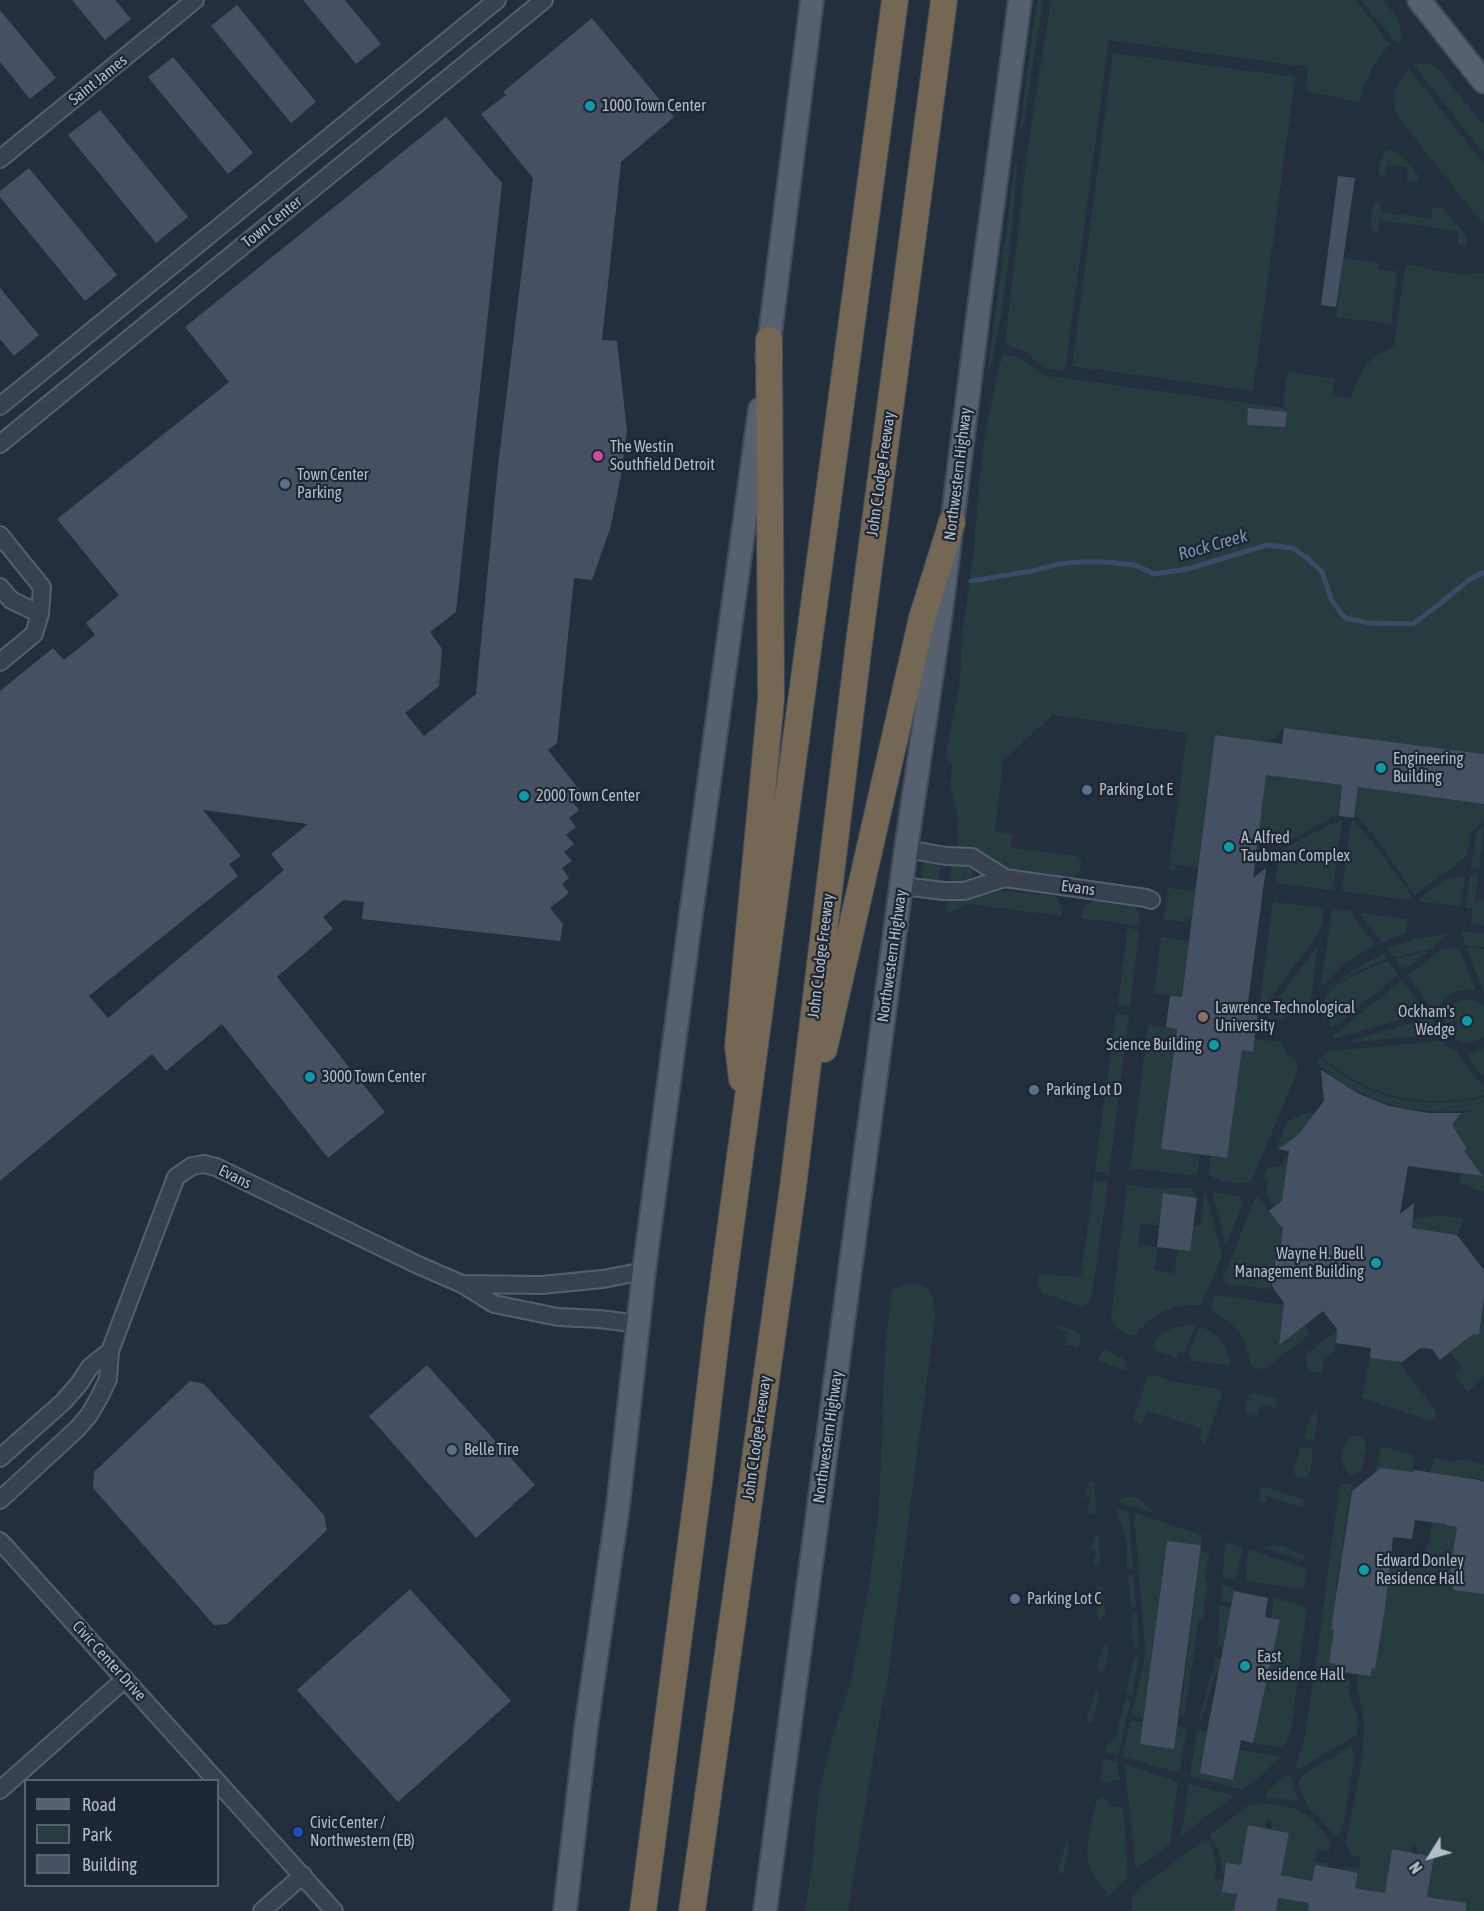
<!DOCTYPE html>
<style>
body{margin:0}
#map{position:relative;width:1484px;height:1911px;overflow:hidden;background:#242f3e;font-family:"Asap Condensed",sans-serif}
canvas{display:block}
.legend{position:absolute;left:24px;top:1779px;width:195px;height:108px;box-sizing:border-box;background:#1d2633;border:2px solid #59626f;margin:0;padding:8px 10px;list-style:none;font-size:18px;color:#b4bcc9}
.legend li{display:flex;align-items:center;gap:12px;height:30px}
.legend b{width:30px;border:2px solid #59626f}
.north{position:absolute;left:1400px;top:1827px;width:60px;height:60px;-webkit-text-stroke:4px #1d2633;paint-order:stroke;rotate:233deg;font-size:16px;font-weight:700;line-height:24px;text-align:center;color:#b4bcc9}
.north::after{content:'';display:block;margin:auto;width:21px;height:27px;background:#b4bcc9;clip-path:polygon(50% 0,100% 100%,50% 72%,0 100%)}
</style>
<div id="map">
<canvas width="1484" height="1911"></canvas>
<ul class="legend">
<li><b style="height:8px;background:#56606e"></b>Road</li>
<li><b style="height:16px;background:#263c3f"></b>Park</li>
<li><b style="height:16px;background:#455162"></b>Building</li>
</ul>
<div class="north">N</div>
</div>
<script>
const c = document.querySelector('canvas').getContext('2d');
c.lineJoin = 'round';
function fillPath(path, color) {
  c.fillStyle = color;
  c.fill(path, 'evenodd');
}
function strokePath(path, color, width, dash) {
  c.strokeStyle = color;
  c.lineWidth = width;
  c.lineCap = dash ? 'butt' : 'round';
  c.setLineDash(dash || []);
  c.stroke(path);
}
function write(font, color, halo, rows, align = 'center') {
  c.font = font + ' "Asap Condensed",sans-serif';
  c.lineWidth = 4.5;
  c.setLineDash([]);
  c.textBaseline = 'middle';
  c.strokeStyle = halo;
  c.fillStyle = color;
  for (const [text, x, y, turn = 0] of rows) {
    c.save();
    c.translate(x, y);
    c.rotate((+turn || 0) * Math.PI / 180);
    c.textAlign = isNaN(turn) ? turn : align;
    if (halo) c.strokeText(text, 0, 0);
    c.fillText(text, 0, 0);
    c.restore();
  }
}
fillPath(new Path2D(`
 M1037 0H1043L1023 126 1020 129Z
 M1051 0H1356L1390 44C1375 62 1365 78 1359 102L1306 91 1308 67 1109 40 1065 371 1047 369 1022 350 1005 345 1027 154Z
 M1361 0H1383C1394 14 1406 25 1399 44L1394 41Z
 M1113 53 1295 77 1253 391 1072 366Z
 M1423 63 1435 66 1439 70 1484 126V154L1414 65Z
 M1409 69 1484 164V225L1401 121C1388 99 1394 88 1409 69Z
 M1390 150C1403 154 1410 165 1418 175L1419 178 1417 182H1410L1407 177 1408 167 1386 165 1385 175H1380C1377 168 1382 158 1386 152Z
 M1015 162 1017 167C1011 234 1007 302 990 368L988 370Z
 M1377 201 1381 204V212L1431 219 1433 208 1442 207 1466 236 1468 241 1465 246 1458 244V231L1380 220 1378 232H1375L1372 229C1371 220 1371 207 1377 201Z
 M1343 258 1374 262 1378 263 1379 269 1397 272 1391 324 1336 317Z
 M1408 265 1463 275 1484 273V754L1284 728 1270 742 1215 735 1198 868 1177 865 1176 870 1169 869 1187 733 1053 715 1003 760 995 831 1012 834 1011 848 1077 856 1082 861C1080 871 1078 877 1067 878L1007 868 988 858 958 849 957 814 950 782 953 766 945 758 960 683 962 636 974 552 978 495 984 443 997 375 1002 356C1019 352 1033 371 1048 376L1283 408 1287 373 1291 372 1335 379 1332 396 1350 398 1361 373 1372 358 1394 346 1405 267Z
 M1268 758 1278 777 1342 785 1339 814 1280 845 1281 832 1270 831 1269 842 1257 841Z
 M1358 787 1484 804V820L1470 833 1467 856 1415 895 1377 839 1355 815Z
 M1340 820H1342L1333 890 1275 883 1280 850Z
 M1351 821H1354C1376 845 1394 870 1412 897L1411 900 1342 891Z
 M1484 826 1479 869 1471 868 1477 831Z
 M926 861 941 863 939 881 926 880 922 877 921 867Z
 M951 864 972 868C975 885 962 884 949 883Z
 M1478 875 1475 899 1484 901V925L1471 924 1473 909 1465 907 1470 877Z
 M1465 876 1460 907 1419 901 1420 898 1445 879Z
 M1168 888 1195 891 1192 919 1188 918 1186 922 1164 919Z
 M1004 891 1055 896 1062 907V916L968 904 948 913 946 905 947 898H966Z
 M1093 901 1134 906 1139 913V926L1081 918 1084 907Z
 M1273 902 1324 908 1321 929 1258 1016Z
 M1332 909 1349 911 1375 945 1343 964 1321 988Z
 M1359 913 1408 919 1406 933 1382 942Z
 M1128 927 1139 931 1130 1006 1118 1005Z
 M1461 932 1484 933V947L1466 946Z
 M1449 933 1431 949 1394 957 1387 948 1416 939Z
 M1161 937 1189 941 1181 1002 1177 997 1154 993Z
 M1317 948 1310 1009C1299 1007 1291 1012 1284 1020L1268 1018 1267 1014 1315 949Z
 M1459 948 1476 991C1461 987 1445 993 1438 1008L1433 1010 1408 976 1442 949Z
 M1467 948 1484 949V993Z
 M1428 951 1404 970 1395 959Z
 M1383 954 1387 959 1364 968 1336 983 1356 968Z
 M1388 961 1399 974 1332 1028 1326 1016 1318 1011 1331 989 1350 977Z
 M1402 980 1426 1012 1333 1039V1036Z
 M1464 999 1475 1001 1484 1008V1035C1471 1048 1453 1043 1446 1027L1457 1025V1021L1445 1023C1447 1010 1452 1003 1464 999Z
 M1116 1013 1129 1015 1109 1173 1095 1171Z
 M1431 1017 1436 1024 1438 1034 1344 1043Z
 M1148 1025 1174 1028 1177 1025 1161 1149 1200 1154 1198 1170 1196 1175 1130 1169Z
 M1255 1039 1280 1042 1288 1055 1297 1061V1072L1252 1180C1245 1186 1214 1181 1209 1174L1210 1156 1227 1158 1242 1050 1253 1052Z
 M1443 1041 1448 1047 1455 1050 1484 1088V1095C1423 1111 1370 1097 1322 1057L1328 1051Z
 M1484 1048V1078L1465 1053 1474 1052Z
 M1321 1058C1366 1099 1426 1112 1484 1097V1190L1482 1192 1460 1182 1461 1173 1484 1176 1448 1130 1461 1113 1479 1109C1429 1116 1379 1109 1337 1079 1330 1073 1322 1068 1316 1061Z
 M1305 1113 1314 1114 1310 1126 1280 1150 1276 1149 1287 1122Z
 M1286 1158 1343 1165 1275 1207 1265 1193 1269 1181 1263 1178 1268 1167C1276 1168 1282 1166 1286 1158Z
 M1094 1180 1108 1183 1092 1294 1090 1300 1083 1307 1042 1293C1036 1287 1037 1282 1039 1274L1081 1277Z
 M1127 1185 1160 1189 1186 1187 1192 1188 1197 1198 1164 1193 1160 1226 1141 1223 1138 1244 1157 1247 1155 1270 1175 1273 1177 1249 1193 1226H1201L1205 1191 1222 1255 1201 1305 1179 1306 1164 1311 1148 1321 1136 1334 1132 1336 1117 1328 1111 1320Z
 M1212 1192 1239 1196 1244 1201 1226 1245Z
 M1258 1196 1283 1229 1279 1257H1276L1271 1289 1228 1284 1223 1279 1255 1198Z
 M1438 1215 1464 1219 1457 1235 1412 1228 1413 1219Z
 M909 1284C932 1284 934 1296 935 1316L886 1693 883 1699 848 1911H805L813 1859 818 1798 822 1778 835 1729 850 1685 868 1592 879 1511 885 1350 892 1290Z
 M1217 1295 1284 1305 1279 1344 1305 1325 1310 1334 1266 1368 1257 1369 1251 1365 1244 1340 1239 1332 1227 1320 1212 1310 1211 1306 1214 1297Z
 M1484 1296V1375L1468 1392 1454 1375 1462 1368 1450 1352 1473 1334 1479 1335Z
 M1057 1325 1079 1333 1081 1339 1078 1348 1064 1345 1068 1332 1057 1329Z
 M1186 1325H1196L1184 1353 1179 1351 1177 1358 1158 1352 1152 1347C1160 1333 1170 1327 1186 1325Z
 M1200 1326C1218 1334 1226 1345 1231 1363L1228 1365 1190 1361 1192 1357 1188 1355Z
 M1337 1329 1335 1350 1324 1359 1321 1373 1308 1371 1305 1356Z
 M1104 1349 1125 1360 1127 1363 1126 1370 1098 1361Z
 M1370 1357 1398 1361 1432 1406 1436 1413V1420H1429L1362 1398Z
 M1151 1374 1169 1381 1223 1390 1205 1445 1200 1439 1202 1429 1148 1411 1142 1423 1140 1424 1135 1421 1134 1416 1147 1378Z
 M1253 1393 1277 1399 1275 1408 1261 1404 1257 1417 1247 1414 1245 1408 1249 1395Z
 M1315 1411 1318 1413 1314 1441 1304 1438 1312 1413Z
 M1354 1435C1361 1435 1366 1438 1366 1445L1362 1470 1355 1474H1350C1337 1466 1341 1440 1354 1435Z
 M1301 1446 1313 1450 1310 1473 1305 1478 1297 1477 1293 1472Z
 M1384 1447 1412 1455 1415 1458 1413 1472 1380 1468 1378 1476 1375 1473 1380 1449Z
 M1434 1458 1451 1462 1463 1459 1484 1465V1482L1480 1481V1479L1430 1473Z
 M1092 1481 1094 1484 1096 1510 1095 1513H1090L1088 1509 1091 1498 1084 1496 1088 1483Z
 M1345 1483 1352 1484 1342 1550 1344 1551 1342 1562H1340L1336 1589 1338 1590 1337 1601 1335 1602 1331 1628 1334 1629 1329 1663 1336 1664 1335 1671 1348 1673V1675L1315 1670 1339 1489 1341 1485Z
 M1264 1487 1303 1499 1306 1505 1302 1507 1268 1497 1265 1502 1258 1500 1261 1489Z
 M1124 1497 1137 1498 1158 1514 1118 1502Z
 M1116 1509 1129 1512 1133 1569H1127C1127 1557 1128 1542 1124 1531 1120 1521 1117 1520 1116 1509Z
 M1134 1513 1202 1535 1201 1545 1167 1541 1143 1718 1131 1716 1143 1667 1145 1649Z
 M1432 1522 1473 1529 1454 1545 1451 1572H1452L1451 1581 1484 1594V1911H1440L1441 1899 1434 1898 1433 1902 1427 1901 1434 1857 1417 1854V1845H1412L1411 1852 1392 1849 1385 1893 1355 1888 1358 1873 1343 1870V1866L1359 1869 1361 1857 1350 1854V1851L1346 1843C1352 1808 1364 1764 1364 1729 1365 1710 1355 1693 1357 1674L1371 1676 1372 1668H1375L1385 1608 1390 1553C1425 1558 1429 1557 1432 1522Z
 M1096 1534 1099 1537 1100 1563 1096 1567 1093 1563 1097 1551 1090 1548Z
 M1225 1542 1243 1548 1236 1580 1223 1578Z
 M1283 1546 1303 1555 1306 1561 1260 1547Z
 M1248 1550 1307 1568 1303 1589 1246 1581Z
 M1200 1552 1209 1553 1205 1581 1208 1582 1203 1610H1205L1203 1618H1199L1184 1716 1180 1715Z
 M1133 1574 1136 1607H1131L1128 1576Z
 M1098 1585 1103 1588 1105 1614 1100 1619 1096 1614 1100 1602 1093 1600Z
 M1222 1585 1235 1589 1232 1603 1221 1601Z
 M1274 1598 1307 1607 1291 1729 1284 1748 1253 1743 1280 1621 1271 1618Z
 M1220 1605 1231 1608 1223 1647 1218 1645Z
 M1137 1612 1139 1648 1133 1647 1131 1613Z
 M1105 1643 1108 1645C1108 1654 1108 1666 1102 1672H1099L1097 1667Z
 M1139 1657 1132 1696 1126 1693 1134 1658Z
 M1216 1658 1221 1659 1218 1674H1215L1202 1719H1199Z
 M1314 1676 1349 1680 1350 1698 1358 1717 1357 1734 1300 1769 1296 1767V1764L1304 1742Z
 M1095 1692H1099V1694L1093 1721 1088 1723 1087 1718Z
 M1125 1699 1131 1700 1118 1755 1105 1752 1108 1745 1117 1735Z
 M1131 1721 1143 1722 1140 1744 1174 1749 1177 1726 1187 1728 1179 1773 1122 1756Z
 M1197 1730 1207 1732 1201 1773 1233 1780 1239 1750 1280 1757 1268 1769 1243 1790 1190 1776Z
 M1350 1747 1355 1753 1342 1831 1340 1835 1337 1836 1334 1835 1306 1804 1298 1781 1304 1774Z
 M1104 1759 1117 1763 1120 1781 1113 1780 1111 1783 1100 1780Z
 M1127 1765 1178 1782 1170 1844 1136 1870 1125 1766Z
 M1288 1775 1291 1777 1297 1797 1295 1801 1268 1797 1266 1795 1268 1790Z
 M1189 1784 1234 1796 1181 1836Z
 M1100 1797 1107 1799V1802L1110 1805 1123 1808 1128 1875 1127 1878 1109 1896C1103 1887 1094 1877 1090 1867 1083 1847 1093 1819 1097 1800Z
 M1258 1803C1293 1805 1314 1811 1331 1844L1328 1851 1317 1849 1315 1861 1329 1864 1328 1868 1315 1866 1312 1881 1281 1875 1289 1833 1271 1830 1273 1821 1267 1820 1265 1828 1248 1826 1240 1870 1234 1864 1227 1863 1225 1874 1221 1873C1222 1857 1219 1848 1209 1835L1251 1804 1254 1805Z
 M1206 1838C1216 1852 1217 1862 1215 1879L1223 1881 1222 1891 1229 1893 1237 1890 1234 1911H1132V1897L1140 1888Z
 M1068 1842 1069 1844 1064 1871 1061 1874 1059 1873 1058 1870 1066 1844Z
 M1278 1898 1309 1903 1308 1911H1276Z`), '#263c3f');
strokePath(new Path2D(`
 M971 581 1032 571 1059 564 1080 562H1105L1135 565 1154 574 1188 569 1267 545 1292 548 1306 557 1322 572 1332 601 1345 618 1368 623 1413 624 1437 606 1469 580 1484 572`), '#394c67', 5);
fillPath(new Path2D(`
 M72 0H115L131 19 105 40Z
 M303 0H345L381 44 356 64Z
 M237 5 316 102 291 123 211 26Z
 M0 10 56 78 30 99 0 62Z
 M592 18 674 117 621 162 602 340 617 341 627 431 620 481 610 529 592 580 574 578 557 743 548 750 581 792 571 800 579 810 569 818 576 827 566 835 574 844 564 852 572 861 562 868 569 878 562 884 569 893 550 908 563 924 560 941 362 919 364 902 343 900 323 917 333 929 277 977 385 1112 328 1158 222 1024 166 1071 152 1054 0 1181V691L53 648 64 660 95 635 86 623 119 595 57 519 229 382 185 327 446 117 502 183 456 612 430 632 442 649 439 686 405 713 424 736 476 694 498 466 533 178 481 114 506 95 503 92ZM203 810 308 824 271 854 284 870 108 1018 89 996 238 876 229 864 241 856Z
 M173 57 253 153 228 174 148 77Z
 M100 110 188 217 156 243 68 135Z
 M29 168 117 275 85 301 0 197V191Z
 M1338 176 1355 178 1336 307 1321 305Z
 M0 288 39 335 14 356 0 339Z
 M1248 408 1287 412 1285 427 1247 425Z
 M1284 728 1484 754V804L1358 787 1354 818 1347 817 1339 816 1342 785 1266 775 1253 878 1266 868 1247 1009 1258 1010 1253 1052 1242 1050 1227 1158 1161 1149 1177 1029 1166 1027 1170 996 1182 997 1215 735 1282 744Z
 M1321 1070 1359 1094 1389 1106 1428 1113H1461L1452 1125 1467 1149 1464 1151 1483 1176 1408 1166 1400 1214 1414 1203 1412 1228 1457 1235 1484 1270V1296L1479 1335 1473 1334 1440 1360 1432 1349 1420 1348 1402 1362 1370 1358 1371 1348 1336 1343 1337 1329 1323 1311 1279 1345 1284 1303 1272 1286 1276 1256 1279 1257 1283 1229 1269 1211 1282 1201 1289 1151 1279 1149 1299 1134 1324 1101Z
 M1163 1193 1197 1198 1190 1251 1157 1247Z
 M427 1365 535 1485 476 1538 369 1416Z
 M190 1381 204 1384 324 1515 327 1530 227 1624 214 1625 93 1488 94 1472Z
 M1381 1468 1413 1472 1414 1470 1480 1480V1481L1484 1482V1594L1453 1590 1454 1582H1451L1452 1572H1450L1457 1527 1446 1525V1524L1415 1520 1412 1539 1393 1537 1385 1608 1375 1669 1372 1668 1371 1676 1335 1671 1336 1664 1329 1663 1334 1629H1331L1352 1491Z
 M1167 1541 1201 1545 1174 1749 1140 1744Z
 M410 1589 511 1701 398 1802 297 1690Z
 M1234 1591 1268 1598 1265 1617 1280 1620 1253 1743 1241 1740 1233 1780 1200 1773 1207 1732Z
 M1248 1825 1289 1833 1281 1875 1312 1881 1315 1865 1343 1870 1358 1873 1355 1888 1385 1893 1392 1849 1434 1857 1427 1897 1466 1903V1911H1308L1309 1903 1278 1898 1276 1911H1234L1237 1894 1222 1892 1226 1863 1241 1865Z`), '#455162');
const minor = new Path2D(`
 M0 159 195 0
 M0 406 497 0
 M0 444 544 0
 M0 535 42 587 40 614 11 600 0 587
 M0 662 34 634 40 614
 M906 849 946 856 972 857 1005 878
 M902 886 944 891H964L1005 878 1146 898 1151 900
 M463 1284 541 1285 603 1279 644 1271
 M0 1458 63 1402 79 1384 90 1367 110 1351
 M0 1500 77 1429 89 1415 99 1398 108 1379 110 1351 176 1177 192 1166 204 1164 216 1167 418 1265 462 1284 494 1304 558 1317 599 1319 639 1324
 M0 1541 334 1911
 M0 1790 125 1679
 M262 1911 303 1875`);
const major = new Path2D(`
 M1419 0 1484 82
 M767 359 812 0
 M565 1911 586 1728 618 1506 644 1271 692 907 760 409
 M765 1911 906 849 941 612 980 300 1020 0`);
const highway = new Path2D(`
 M824 1049 922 618 952 522
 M742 1079 738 1046 771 699 769 340
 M643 1911 700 1474 718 1321 895 0
 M692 1911 793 1187 859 643 944 0`);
strokePath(minor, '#565f6c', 20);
strokePath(major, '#414a57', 26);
strokePath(highway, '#434c59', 28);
strokePath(minor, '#38414e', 16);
strokePath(major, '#56606e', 22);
strokePath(highway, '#746855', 26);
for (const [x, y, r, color] of [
 [590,106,6,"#0f9aa8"],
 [598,456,6,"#d1479c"],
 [285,484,6,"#5c6f8a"],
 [1381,768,6,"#0f9aa8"],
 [1087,790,6,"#5c6f8a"],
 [524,796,6,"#0f9aa8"],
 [1229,847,6,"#0f9aa8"],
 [1203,1017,6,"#8d6e63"],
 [1467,1021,6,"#0f9aa8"],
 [1214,1045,6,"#0f9aa8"],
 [310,1077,6,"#0f9aa8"],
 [1034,1090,6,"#5c6f8a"],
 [1376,1263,6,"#0f9aa8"],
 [452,1450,6,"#5c6f8a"],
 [1364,1570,6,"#0f9aa8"],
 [1015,1599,6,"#5c6f8a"],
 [1245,1666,6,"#0f9aa8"],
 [298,1832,6,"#1a4fb4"]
]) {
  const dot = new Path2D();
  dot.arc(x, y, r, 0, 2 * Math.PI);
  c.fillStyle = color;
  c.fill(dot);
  strokePath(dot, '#1d2633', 2);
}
write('16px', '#b4bcc9', '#1d2633', [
 ["Saint James",98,80,-39],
 ["Town Center",272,222,-39],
 ["John C Lodge Freeway",881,474,-82],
 ["Northwestern Highway",958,474,-83],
 ["Evans",1078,888,8],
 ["John C Lodge Freeway",821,956,-83],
 ["Northwestern Highway",892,956,-82],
 ["Evans",235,1177,26],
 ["Northwestern Highway",828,1437,-82],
 ["John C Lodge Freeway",757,1438,-82],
 ["Civic Center Drive",109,1661,48]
]);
write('16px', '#b4bcc9', '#1d2633', [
 ["1000 Town Center",602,106],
 ["The Westin",610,447],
 ["Southfield Detroit",610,465],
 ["Town Center",297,475],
 ["Parking",297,493],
 ["Engineering",1393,759],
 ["Building",1393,777],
 ["Parking Lot E",1099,790],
 ["2000 Town Center",536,796],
 ["A. Alfred",1241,838],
 ["Taubman Complex",1241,856],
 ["Lawrence Technological",1215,1008],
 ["University",1215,1026],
 ["Ockham's",1455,1012,"right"],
 ["Wedge",1455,1030,"right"],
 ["Science Building",1202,1045,"right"],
 ["3000 Town Center",322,1077],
 ["Parking Lot D",1046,1090],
 ["Wayne H. Buell",1364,1254,"right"],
 ["Management Building",1364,1272,"right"],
 ["Belle Tire",464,1450],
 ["Edward Donley",1376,1561],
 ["Residence Hall",1376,1579],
 ["Parking Lot C",1027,1599],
 ["East",1257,1657],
 ["Residence Hall",1257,1675],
 ["Civic Center /",310,1823],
 ["Northwestern (EB)",310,1841]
], 'left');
write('italic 18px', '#7c92b1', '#1d2633', [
 ["Rock Creek",1213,545,-16]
]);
</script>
